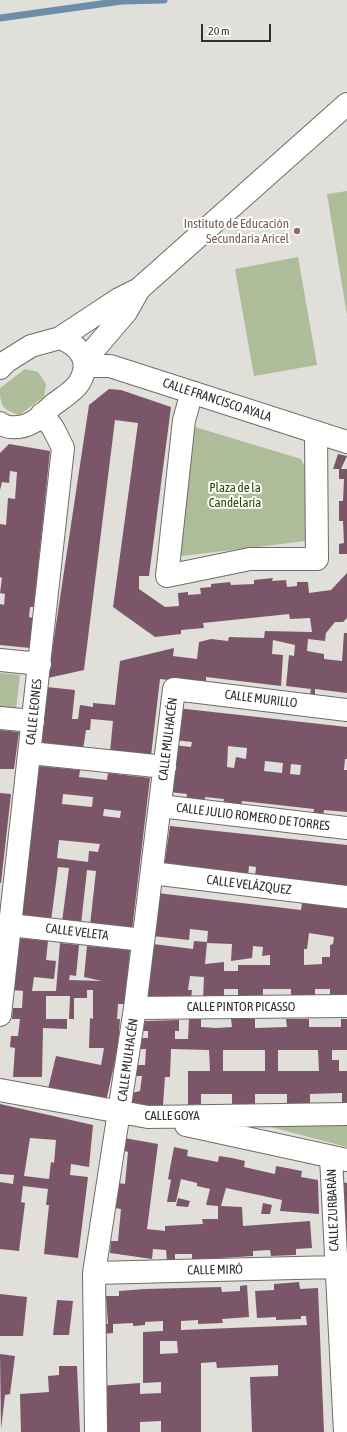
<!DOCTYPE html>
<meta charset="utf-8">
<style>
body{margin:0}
#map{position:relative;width:347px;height:1432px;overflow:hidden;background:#e1dfda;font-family:"Asap Condensed",sans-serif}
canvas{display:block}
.scale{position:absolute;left:201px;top:24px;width:70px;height:18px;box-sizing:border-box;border:2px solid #31302e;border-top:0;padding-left:5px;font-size:12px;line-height:14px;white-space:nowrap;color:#31302e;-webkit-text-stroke:3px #fff;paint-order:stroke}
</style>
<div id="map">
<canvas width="347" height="1432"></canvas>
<div class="scale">20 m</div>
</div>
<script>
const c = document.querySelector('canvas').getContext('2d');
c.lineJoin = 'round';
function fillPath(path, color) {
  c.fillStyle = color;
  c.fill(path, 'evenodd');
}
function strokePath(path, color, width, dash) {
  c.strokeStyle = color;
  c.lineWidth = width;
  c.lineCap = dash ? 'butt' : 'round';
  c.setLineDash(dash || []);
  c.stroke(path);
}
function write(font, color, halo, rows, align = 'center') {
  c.font = font + ' "Asap Condensed",sans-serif';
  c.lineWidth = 4;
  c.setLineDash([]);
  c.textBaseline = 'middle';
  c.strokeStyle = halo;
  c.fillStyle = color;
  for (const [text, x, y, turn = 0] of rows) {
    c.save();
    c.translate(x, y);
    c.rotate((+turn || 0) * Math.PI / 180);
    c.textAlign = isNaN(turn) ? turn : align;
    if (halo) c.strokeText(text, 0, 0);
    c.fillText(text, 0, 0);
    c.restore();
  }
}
fillPath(new Path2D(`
 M347 191V315L327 194Z
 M298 257 317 365 254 376 235 269Z
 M25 369 38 372 46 384 44 397 19 415C2 409 0 406 0 388Z
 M195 427 301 459 307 472 306 541 174 557 186 432Z
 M0 673 20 675 16 709 0 708Z
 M347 1120V1147L248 1121Z`), '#afbc9a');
strokePath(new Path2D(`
 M0 18 122 1 164 0`), '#6d8da8', 7);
fillPath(new Path2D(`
 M109 389 121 390 171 407 149 576H139V589L165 607 179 606 178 593 188 592V595L201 594 200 588 211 587V584L230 582 231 585 254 584V580L273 578 272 581 286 580 287 587 297 586V582H308L309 593 331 590 347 573V618L343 622H335L326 633 325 641 308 639 307 651 324 654V659L342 661 344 633H347V693L315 689V696L310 695 311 689 286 686 289 655 294 656 295 645 273 640 272 654 283 655 281 686 206 677V684L160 679 151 756 110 752 113 721 91 719 90 730H86L83 750 40 745 47 687 75 690 72 719H78L80 705 93 707V703L115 705 120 661 174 648 173 656 197 659 199 642 211 639 228 641 229 637 264 638 265 631 312 632 310 618 290 619 289 614 203 623 204 628 181 630V634L155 637 113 607 138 423 115 420 84 670 48 678 89 405Z
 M9 444 50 451 34 607H30L29 617 33 618 30 648 0 645V604L4 605 5 594 0 593 2 578 0 577V524L6 525 8 498 15 499 17 472 10 471 9 483 2 482 0 490V453Z
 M338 454 347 456 341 469H347V554H339V544L344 543 343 521H339V501H343L344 479H339V469H333Z
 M177 708 347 727V759H345L344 770H347V812L324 810 323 816 313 815 314 809 242 801 241 807 223 805 224 799 205 797V803L186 801 187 794 169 792 173 745 191 747 192 742 174 740ZM228 746 247 748 246 759 236 757 234 768 227 767ZM265 761 283 763 282 773 264 771ZM291 764 301 765 300 775 290 774Z
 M0 730 19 732 14 769H0Z
 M38 766 80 770 79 777 107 780 108 773 150 778 132 930 90 925 96 871 87 870 81 924 62 922 69 868 58 867 51 921 20 917ZM63 794 93 797 92 807 62 804ZM104 809 121 811 120 818 103 816ZM59 840 100 844 98 852 89 851 88 862 57 858Z
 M0 793 11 794 1 883H0Z
 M170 826 347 845V887L255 877 256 867 249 866 248 876 164 867Z
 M157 893 301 910 302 903 347 908V997H330V989H315V997L291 998V989H263V998H238V989H224V999H203L204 977 190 976 188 990H192L191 999H145L153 944 193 949 194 941 207 942 208 931 190 929 189 940 152 936ZM309 933 334 937 333 944 330 945V957H322V964L304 965V949H307ZM207 943 232 944 231 961 252 958 253 946 263 947 262 956 270 955V965H238V971H224V962L205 964Z
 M17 938 48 941 46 960 56 961 54 979 34 977 32 991H56L60 943 79 945 76 976 70 975 69 980 102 981 84 977 87 946 130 950 125 1004H118L117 1019H120L118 1048 106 1101 48 1089 56 1056 101 1065 104 1048H89L90 1018 93 1019V990H87V998H74V1019H69L70 996H46V1019H67V1029L43 1028 42 1077H13L15 1048 10 1047 11 1036H18L20 1019H12L13 1008H22L23 991 12 990Z
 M189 1019H201V1027L216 1028 232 1027 231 1019H255V1028L287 1027 286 1019H309V1027H341V1019H347V1050H332V1060H339V1071H347V1103H342V1093L310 1094V1103L287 1104V1094H255V1104H232V1094H201V1104L188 1105V1071H210L209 1050 171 1049 170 1077H165L163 1105H130L132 1093 140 1091 142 1076H135L137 1065H145L146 1049H140L142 1038H148V1031H143L145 1021 179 1020V1031H175V1039H188ZM223 1050H265V1071H223ZM278 1050H318L319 1071H278Z
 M0 1104 93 1125 89 1167 71 1164 70 1175 88 1177 78 1258 44 1254 49 1205H46L48 1189 23 1186 21 1202 25 1203 19 1251 0 1249V1182L13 1184 14 1175 0 1174ZM30 1138 56 1140 54 1163 51 1162 49 1179 24 1176Z
 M124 1138 158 1144 147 1229 165 1231V1226L203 1224 202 1219H218V1206L206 1205 210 1189 197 1186V1183L181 1179 176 1202H167L171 1180 168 1179 174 1147 188 1150 187 1156 218 1162 219 1156 232 1158 245 1161 244 1167 275 1174 276 1166 302 1171 301 1177 318 1180 319 1214 280 1211 282 1200 226 1188 221 1206 242 1207 243 1226 310 1221 312 1248 296 1249V1255L271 1256 270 1250 253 1251V1256L192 1260V1254H175V1260L167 1261 166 1250 153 1249 152 1259 110 1253 111 1241H118L121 1209 115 1208 118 1183 125 1184 128 1152 122 1150Z
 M342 1182 347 1183V1258L339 1229H346Z
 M178 1198 190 1201 188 1207 176 1206Z
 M263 1203 272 1205 270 1214H261Z
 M299 1282 300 1289 318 1288 324 1432H252L250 1377 278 1376V1365L217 1368 216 1362 201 1363V1432H161V1421L140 1422V1432H102L100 1386 140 1383V1394L161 1393V1382L143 1383V1332L163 1331V1321L145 1322V1325L133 1326V1323L113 1324V1333L101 1334V1324H108L106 1296H119V1291L145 1289 221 1287 222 1292 240 1291V1286L247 1285 249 1317 222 1319 223 1323 198 1324V1320L181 1321V1330L307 1325 306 1316H301V1319L276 1320V1317L257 1318 255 1291 274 1290V1284ZM160 1341H177L178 1353 160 1354Z
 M0 1294 27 1297 23 1336H0Z
 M57 1300 73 1301 69 1335H53Z
 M0 1354 15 1356 10 1394 5 1395 1 1429Z
 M59 1366H77L80 1432H21L20 1394 49 1392 48 1376 59 1375Z`), '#7b5669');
const street = new Path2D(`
 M86 366H110L347 442
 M192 392 184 420 167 576 250 559H317L316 432
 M0 660 40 664
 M0 718 33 721
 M30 753 165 767
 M160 806 347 828
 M152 873 347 897
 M10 925 143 940
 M135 1008 347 1006
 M0 1090 148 1117 347 1114
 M186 1125 347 1160
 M331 1157 345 1432
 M94 1273 336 1267
 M96 1432 94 1273 135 1008 174 689 347 710`);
const secondary = new Path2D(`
 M85 360 126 312 139 289
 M0 368 7 361 31 346 60 338 119 299 139 289 347 104
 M0 423C7 429 21 428 29 424 38 421 46 411 53 405 61 399 74 391 79 383 92 362 81 346 60 338
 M0 1015 63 448 53 428 42 414`);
strokePath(street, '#6e6c67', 24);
strokePath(secondary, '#6e6c67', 24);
strokePath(street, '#fff', 22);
strokePath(secondary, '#fff', 22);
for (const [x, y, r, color] of [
 [297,231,4,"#8d6e63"]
]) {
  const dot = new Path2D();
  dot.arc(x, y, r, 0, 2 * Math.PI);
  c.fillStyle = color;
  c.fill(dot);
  strokePath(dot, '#fff', 1.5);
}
write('13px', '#785e54', '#fff', [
 ["Instituto de Educación",289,224],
 ["Secundaria Aricel",289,239]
], 'right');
write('13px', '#31302e', '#fff', [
 ["CALLE FRANCISCO AYALA",217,400,18],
 ["CALLE MURILLO",261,699,7],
 ["CALLE LEONES",34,712,-84],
 ["CALLE MULHACÉN",168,739,-83],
 ["CALLE JULIO ROMERO DE TORRES",253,817,7],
 ["CALLE VELÁZQUEZ",249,885,7],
 ["CALLE VELETA",77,932,7],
 ["CALLE PINTOR PICASSO",241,1007],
 ["CALLE MULHACÉN",128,1060,-82],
 ["CALLE GOYA",172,1116],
 ["CALLE ZURBARÁN",333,1210,-92],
 ["CALLE MIRÓ",215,1270,-1]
]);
write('13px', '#324203', '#fff', [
 ["Plaza de la",235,488],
 ["Candelaría",235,503]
]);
</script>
